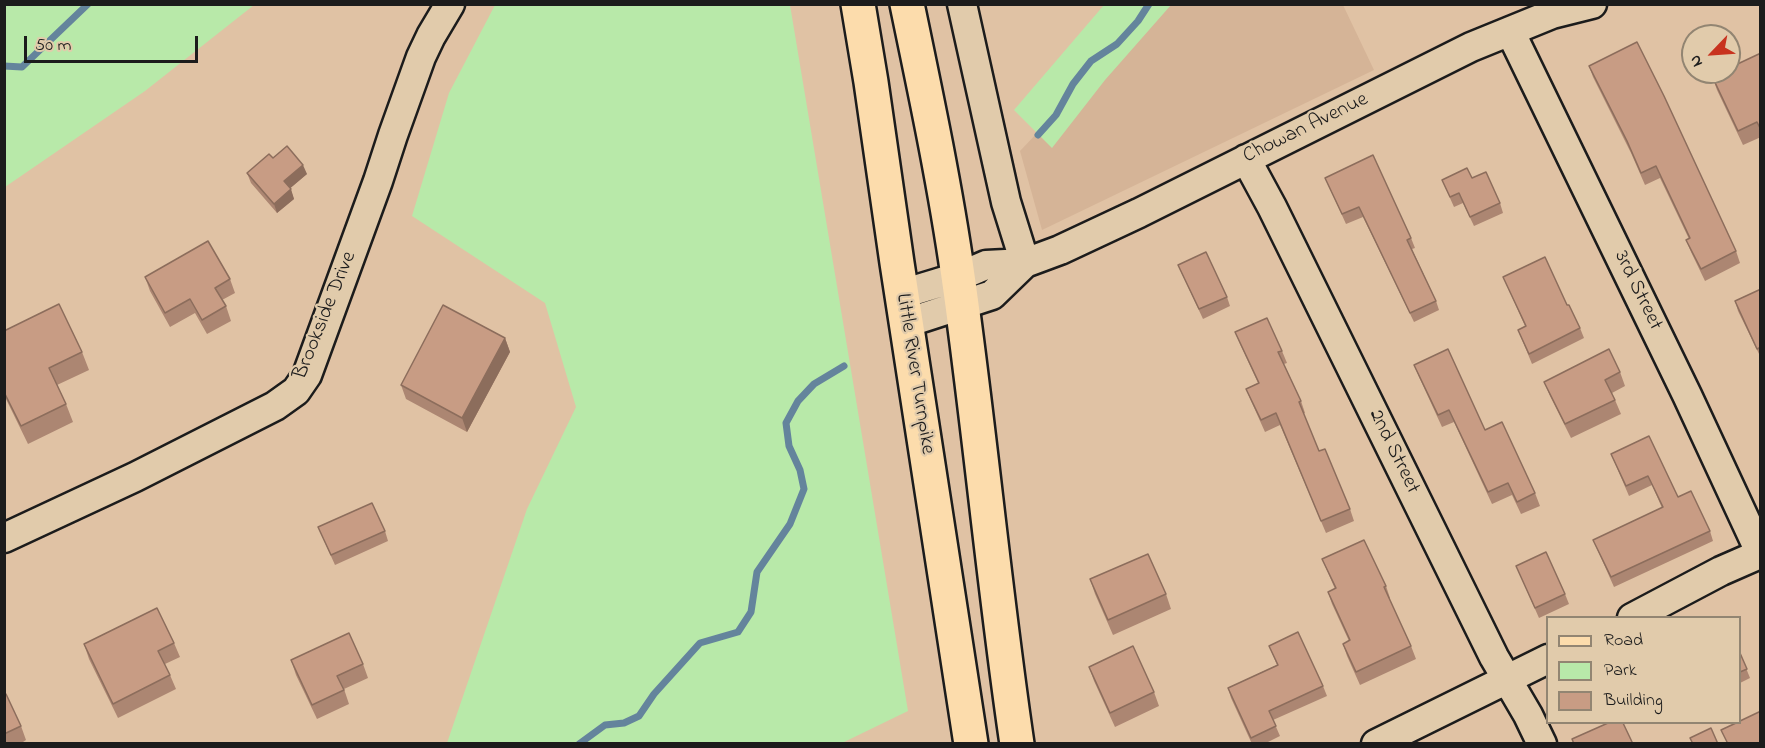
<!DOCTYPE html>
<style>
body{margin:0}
#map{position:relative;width:1765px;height:748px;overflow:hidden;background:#e0c2a4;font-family:"Indie Flower",sans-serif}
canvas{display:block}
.frame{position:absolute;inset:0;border:6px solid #1c1c1c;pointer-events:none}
.legend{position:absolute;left:1546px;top:616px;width:195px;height:108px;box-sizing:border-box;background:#e1cbab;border:2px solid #928572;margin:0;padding:8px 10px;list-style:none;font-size:18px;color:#1c1c1c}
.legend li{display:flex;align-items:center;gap:12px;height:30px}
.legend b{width:30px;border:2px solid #928572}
.north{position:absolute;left:1681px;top:24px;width:60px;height:60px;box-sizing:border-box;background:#e1cbab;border:2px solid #928572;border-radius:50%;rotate:245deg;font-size:16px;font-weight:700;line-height:24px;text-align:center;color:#1c1c1c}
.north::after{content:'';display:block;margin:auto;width:21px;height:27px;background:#c8321e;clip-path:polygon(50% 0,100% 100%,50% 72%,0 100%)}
.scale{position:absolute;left:24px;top:36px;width:174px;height:27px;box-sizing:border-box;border:3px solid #1c1c1c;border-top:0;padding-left:8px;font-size:18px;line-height:21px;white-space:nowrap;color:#1c1c1c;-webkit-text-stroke:4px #e1cbab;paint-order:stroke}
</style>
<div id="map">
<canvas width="1765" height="748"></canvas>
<div class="frame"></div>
<ul class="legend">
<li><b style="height:8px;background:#fcdcac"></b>Road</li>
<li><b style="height:16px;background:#b8e9a9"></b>Park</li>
<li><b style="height:16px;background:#c89c84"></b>Building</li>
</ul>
<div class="north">N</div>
<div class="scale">50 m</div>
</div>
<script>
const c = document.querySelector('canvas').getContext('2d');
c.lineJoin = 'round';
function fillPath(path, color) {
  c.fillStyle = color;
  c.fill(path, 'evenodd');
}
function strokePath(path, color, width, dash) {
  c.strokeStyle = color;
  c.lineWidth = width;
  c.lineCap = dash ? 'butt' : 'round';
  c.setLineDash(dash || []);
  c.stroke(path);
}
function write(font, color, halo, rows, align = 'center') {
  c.font = font + ' "Indie Flower",sans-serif';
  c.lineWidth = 4.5;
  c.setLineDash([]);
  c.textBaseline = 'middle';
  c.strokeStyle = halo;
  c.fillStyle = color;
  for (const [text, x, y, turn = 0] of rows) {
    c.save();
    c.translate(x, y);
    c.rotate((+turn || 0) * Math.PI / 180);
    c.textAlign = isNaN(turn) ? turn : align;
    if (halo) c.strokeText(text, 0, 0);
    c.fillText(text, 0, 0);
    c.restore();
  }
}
fillPath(new Path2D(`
 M1159 5H1343L1374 70 1042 230 1020 151Z`), '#d5b497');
fillPath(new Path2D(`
 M5 4H254V5L145 91 5 187Z
 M495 5H790L908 711 842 743H447L527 509 576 407 545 303 412 216 449 93Z
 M1104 5H1171L1105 80 1052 148 1014 110Z`), '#b8e9a9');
strokePath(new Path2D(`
 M4 66 22 67 88 4
 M1038 135 1056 115 1073 84 1091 61 1117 44 1138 21 1149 4
 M579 744 605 725 624 723 639 716 654 694 700 643 738 632 751 612 757 572 790 524 804 489 800 470 789 446 786 423 798 401 814 384 844 366`), '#64849c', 7);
const minor = new Path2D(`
 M962 4 1006 202 1025 263
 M1510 31 1687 395 1760 552
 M1246 159 1272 207 1494 657 1528 715 1542 744
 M902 294 958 277 986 265 1025 263 1060 250 1139 213 1471 47 1552 14 1592 4
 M906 323 992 295 1025 263
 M4 538 135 477 275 406 296 391 307 375 378 181 393 135 421 57 431 36 450 4
 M1632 618 1721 571 1760 554
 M1376 744 1548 659`);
const major = new Path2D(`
 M858 4 871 82 897 263 971 744
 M907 4C926 95 945 185 958 276 980 431 994 588 1017 744`);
strokePath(minor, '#1c1c1c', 33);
strokePath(major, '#1c1c1c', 38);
strokePath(minor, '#e1cbab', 28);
strokePath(major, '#fcdcac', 33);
fillPath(new Path2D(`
 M1761 53V137L1743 145 1717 90 1712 76Z
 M1589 66 1736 251 1740 263 1705 281 1691 252 1686 240 1689 239 1660 178 1645 185 1631 153 1593 77Z
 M273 158 307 174 290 188 294 199 277 213 251 183 247 173Z
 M1325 178 1411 238 1415 248 1412 249 1436 301 1439 310 1414 322 1363 217 1346 224Z
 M1472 178 1500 203 1503 213 1474 226 1463 203 1454 207 1442 180Z
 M1178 265 1227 297 1230 306 1203 319 1182 274Z
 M145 277 230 279 235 293 222 300 226 306 231 321 207 334 195 313 170 327 150 291Z
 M1503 277 1567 305 1580 328 1584 338 1532 364 1518 330 1525 326Z
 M1761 289V358L1738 311 1735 301Z
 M4 331 82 352 89 370 57 385 66 404 73 422 28 444 6 399H4Z
 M1235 332 1282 351 1287 363 1284 364 1301 401 1305 413 1303 414 1319 451 1350 509 1354 521 1326 533 1280 425 1265 432 1251 401 1246 389 1258 383 1240 344Z
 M505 338 510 352 467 432 406 399 401 385Z
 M1414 365 1485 430 1535 493 1540 506 1521 514 1512 495 1492 504 1454 422 1442 427 1419 377Z
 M1620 372 1625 386 1612 393 1621 414 1571 438 1550 396 1544 382Z
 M1649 436 1678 497 1710 531 1713 541 1614 587 1593 540 1662 508 1652 485 1629 496 1611 454Z
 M318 527 385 531 388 541 335 565Z
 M1322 559 1386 586 1390 598 1389 599 1411 646 1416 659 1360 685 1347 656 1343 644 1349 641 1332 604 1328 592 1335 589Z
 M1516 566 1565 594 1569 604 1539 618Z
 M1090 579 1166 594 1171 609 1113 635 1095 594Z
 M174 643 180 657 165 664 170 675 176 689 118 718 89 659 84 644Z
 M1269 646 1323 686 1327 696 1273 720 1280 736 1264 744H1252L1231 698 1228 688 1277 665Z
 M1740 653 1750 678 1740 683Z
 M291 660 363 664 368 678 344 689 349 704 317 719 296 675Z
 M1089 667 1154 692 1159 706 1115 727 1094 681Z
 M4 695 21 726 26 740 20 744H4Z`), '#ac8672');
fillPath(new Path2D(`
 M303 165 307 174 287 191 284 181Z
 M291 189 294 199 277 213 274 204Z
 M505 338 510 352 467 432 462 418Z`), '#8c6d5c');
const building = new Path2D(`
 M1637 42 1664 96 1736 251 1701 269 1686 240 1690 238 1656 166 1641 173 1627 141 1589 66Z
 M1761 53V130L1757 122 1738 131 1712 76 1721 72H1729V68Z
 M287 146 303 165 284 181 291 189 274 204 247 173 269 154 273 158Z
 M1373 155 1411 238 1407 240 1436 301 1410 313 1359 207 1342 214 1325 178Z
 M1467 168 1472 178 1486 172 1500 203 1470 217 1459 193 1450 197 1442 180Z
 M208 241 230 279 215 288 226 306 202 320 190 299 165 313 145 277Z
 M1206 252 1227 297 1199 309 1178 265Z
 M1545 257 1567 305H1569L1580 328 1529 354 1518 330 1526 326 1503 277Z
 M1761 289V347L1757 349 1735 301Z
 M59 304 82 352 49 368 66 404 21 426 4 392V331Z
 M443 305 505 338 462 418 401 385Z
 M1267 318 1282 351 1278 352 1301 401 1299 402 1319 451 1325 449 1350 509 1321 521 1276 413 1261 420 1246 389 1259 383 1235 332Z
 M1448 349 1485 430 1502 422 1535 493 1517 502 1508 483 1488 492 1449 410 1438 415 1414 365Z
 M1609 349 1620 372 1605 380 1615 400 1565 424 1544 382Z
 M1649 436 1678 497 1691 491 1710 531 1611 577 1593 540 1663 507 1648 476 1626 486 1611 454Z
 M372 503 385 531 331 555 318 527Z
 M1364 540 1386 586 1384 587 1411 646 1356 672 1343 644 1350 640 1328 592 1336 588 1322 559Z
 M1546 552 1565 594 1535 608 1516 566Z
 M1148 554 1166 594 1108 620 1090 579Z
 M157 608 174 643 158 651 170 675 113 704 84 644Z
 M1298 632 1323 686 1269 711 1276 726 1251 738 1228 688 1278 665 1269 646Z
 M349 633 363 664 337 676 344 690 312 705 291 660Z
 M1133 646 1154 692 1110 713 1089 667Z
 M1740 653 1747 669 1740 672Z
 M6 694 21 726 4 734V695Z
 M1761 711V744H1728L1721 730 1736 723H1740V721Z
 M1608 723H1623L1633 744H1574L1572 739Z
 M1711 728 1718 744H1693L1690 738Z`);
fillPath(building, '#c89c84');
strokePath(building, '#8c6d5c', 1.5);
write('21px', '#1c1c1c', '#e1cbab', [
 ["Chowan Avenue",1306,129,-26],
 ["3rd Street",1637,291,64],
 ["Brookside Drive",326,316,-68],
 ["Little River Turnpike",914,374,81],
 ["2nd Street",1393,452,64]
]);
</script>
